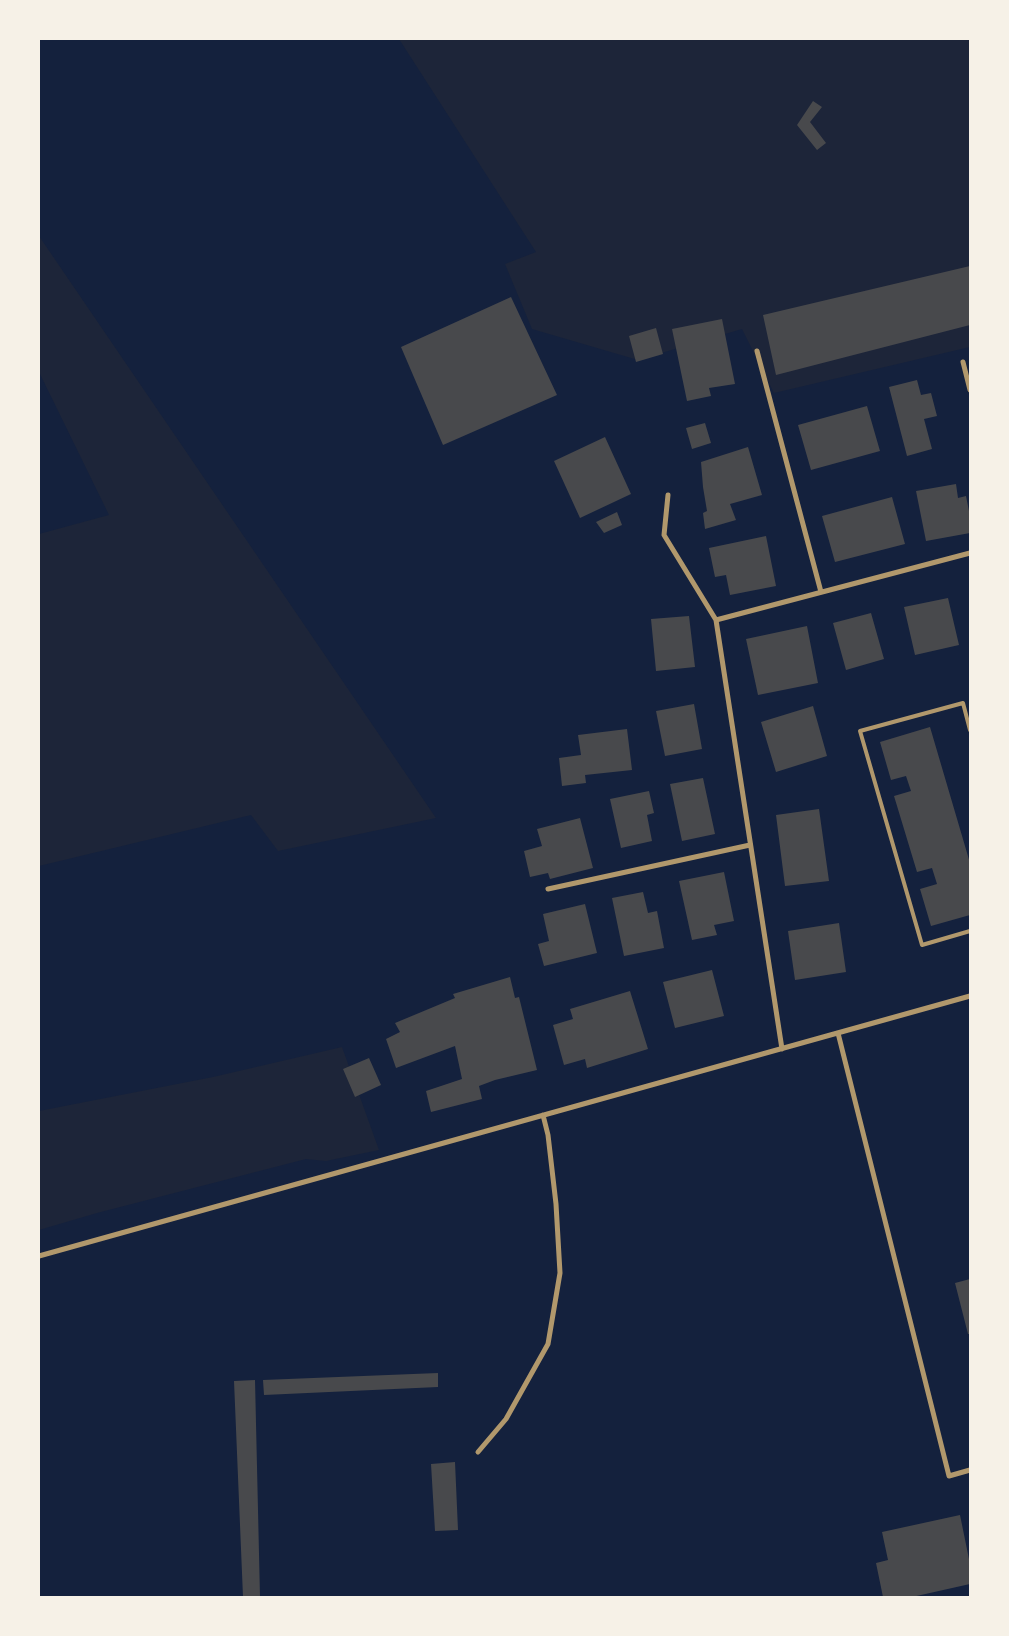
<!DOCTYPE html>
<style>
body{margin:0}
#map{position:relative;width:1009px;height:1636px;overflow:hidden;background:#14213d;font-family:Georgia,serif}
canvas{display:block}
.frame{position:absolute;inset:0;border:40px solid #f6f1e7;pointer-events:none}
</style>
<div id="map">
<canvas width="1009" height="1636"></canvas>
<div class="frame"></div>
</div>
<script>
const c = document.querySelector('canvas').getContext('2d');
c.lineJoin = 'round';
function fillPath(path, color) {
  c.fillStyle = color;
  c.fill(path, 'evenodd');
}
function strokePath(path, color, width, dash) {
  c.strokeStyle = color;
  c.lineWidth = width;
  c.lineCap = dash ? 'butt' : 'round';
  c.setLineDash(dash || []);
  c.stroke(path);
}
fillPath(new Path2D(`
 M399 39H970V347L774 393 742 329 638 360 532 329 505 264 536 252Z
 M39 236 436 818 278 851 251 815 39 866V534L109 515 39 372Z
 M342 1047 379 1150 326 1161 306 1159 97 1213 39 1230V1111L213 1077Z`), '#1d2539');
fillPath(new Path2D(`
 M813 101 822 107 810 122 826 143 817 150 797 125Z
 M970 266V325L776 375 763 315Z
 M511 297 557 395 443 445 401 347Z
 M722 319 735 384 709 388 711 396 687 401 672 329Z
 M656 328 663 354 636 362 629 336Z
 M917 380 921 395 931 393 937 416 924 419 932 449 907 456 889 387Z
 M867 406 880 451 811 470 798 425Z
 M705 423 711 443 692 449 686 428Z
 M605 437 631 494 580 518 554 461Z
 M748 447 762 495 730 504 736 520 705 529 703 513 707 511 703 487 701 462Z
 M956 484 958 498 966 496 970 516V533L926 541 916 491Z
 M892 497 905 544 835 562 822 516Z
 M617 512 622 525 604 533 596 522Z
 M766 536 776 586 730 595 726 575 715 577 709 548Z
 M948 598 959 645 915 655 904 607Z
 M871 613 884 659 846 670 833 623Z
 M689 616 695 667 656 671 651 619Z
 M807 626 818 683 758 695 746 639Z
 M694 704 702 749 665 756 656 711Z
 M813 706 827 756 776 772 761 722Z
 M930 727 970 863V915L931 926 920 889 937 884 932 868 917 872 894 796 911 791 906 776 891 780 880 742Z
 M627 729 632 770 585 775 586 783 562 786 559 758 581 755 578 735Z
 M703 778 715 834 682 841 670 784Z
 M649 791 654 813 647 815 652 841 621 848 610 799Z
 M819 809 829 881 785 886 776 815Z
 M580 818 593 868 550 879 548 873 530 877 524 851 542 846 537 829Z
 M724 872 734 921 714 925 717 935 692 940 679 881Z
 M643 892 648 913 657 911 664 948 624 956 612 898Z
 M585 904 597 953 544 966 538 944 549 941 543 914Z
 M839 923 846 972 795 980 788 931Z
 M712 970 724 1016 675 1028 663 982Z
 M510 977 515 998 519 997 537 1070 495 1080 479 1086 482 1099 431 1112 426 1091 462 1079 455 1046 396 1068 386 1039 400 1032 395 1023 455 998 453 994Z
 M630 991 648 1049 587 1068 585 1059 564 1065 553 1025 573 1019 570 1009Z
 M369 1058 381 1085 355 1097 343 1069Z
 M970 1279V1334H968L955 1283Z
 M438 1373V1387L264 1395 263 1380Z
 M255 1380 260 1597H243L234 1381Z
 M455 1462 458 1530 435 1531 431 1464Z
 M960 1515 970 1564V1584L912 1597H883L876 1563 888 1560 882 1532Z`), '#48494c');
strokePath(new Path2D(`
 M970 730 963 703 860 731 922 945 970 931`), '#b1986c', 4);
strokePath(new Path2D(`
 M757 351 821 592
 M963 362 970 390
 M668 495 664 535 716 620
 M548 889 750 845
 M838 1033 949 1476 970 1470
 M782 1049 716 620 970 553
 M39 1256 970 996
 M478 1452 506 1419 548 1344 560 1273 556 1204 548 1135 543 1115`), '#b1986c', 5);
</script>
